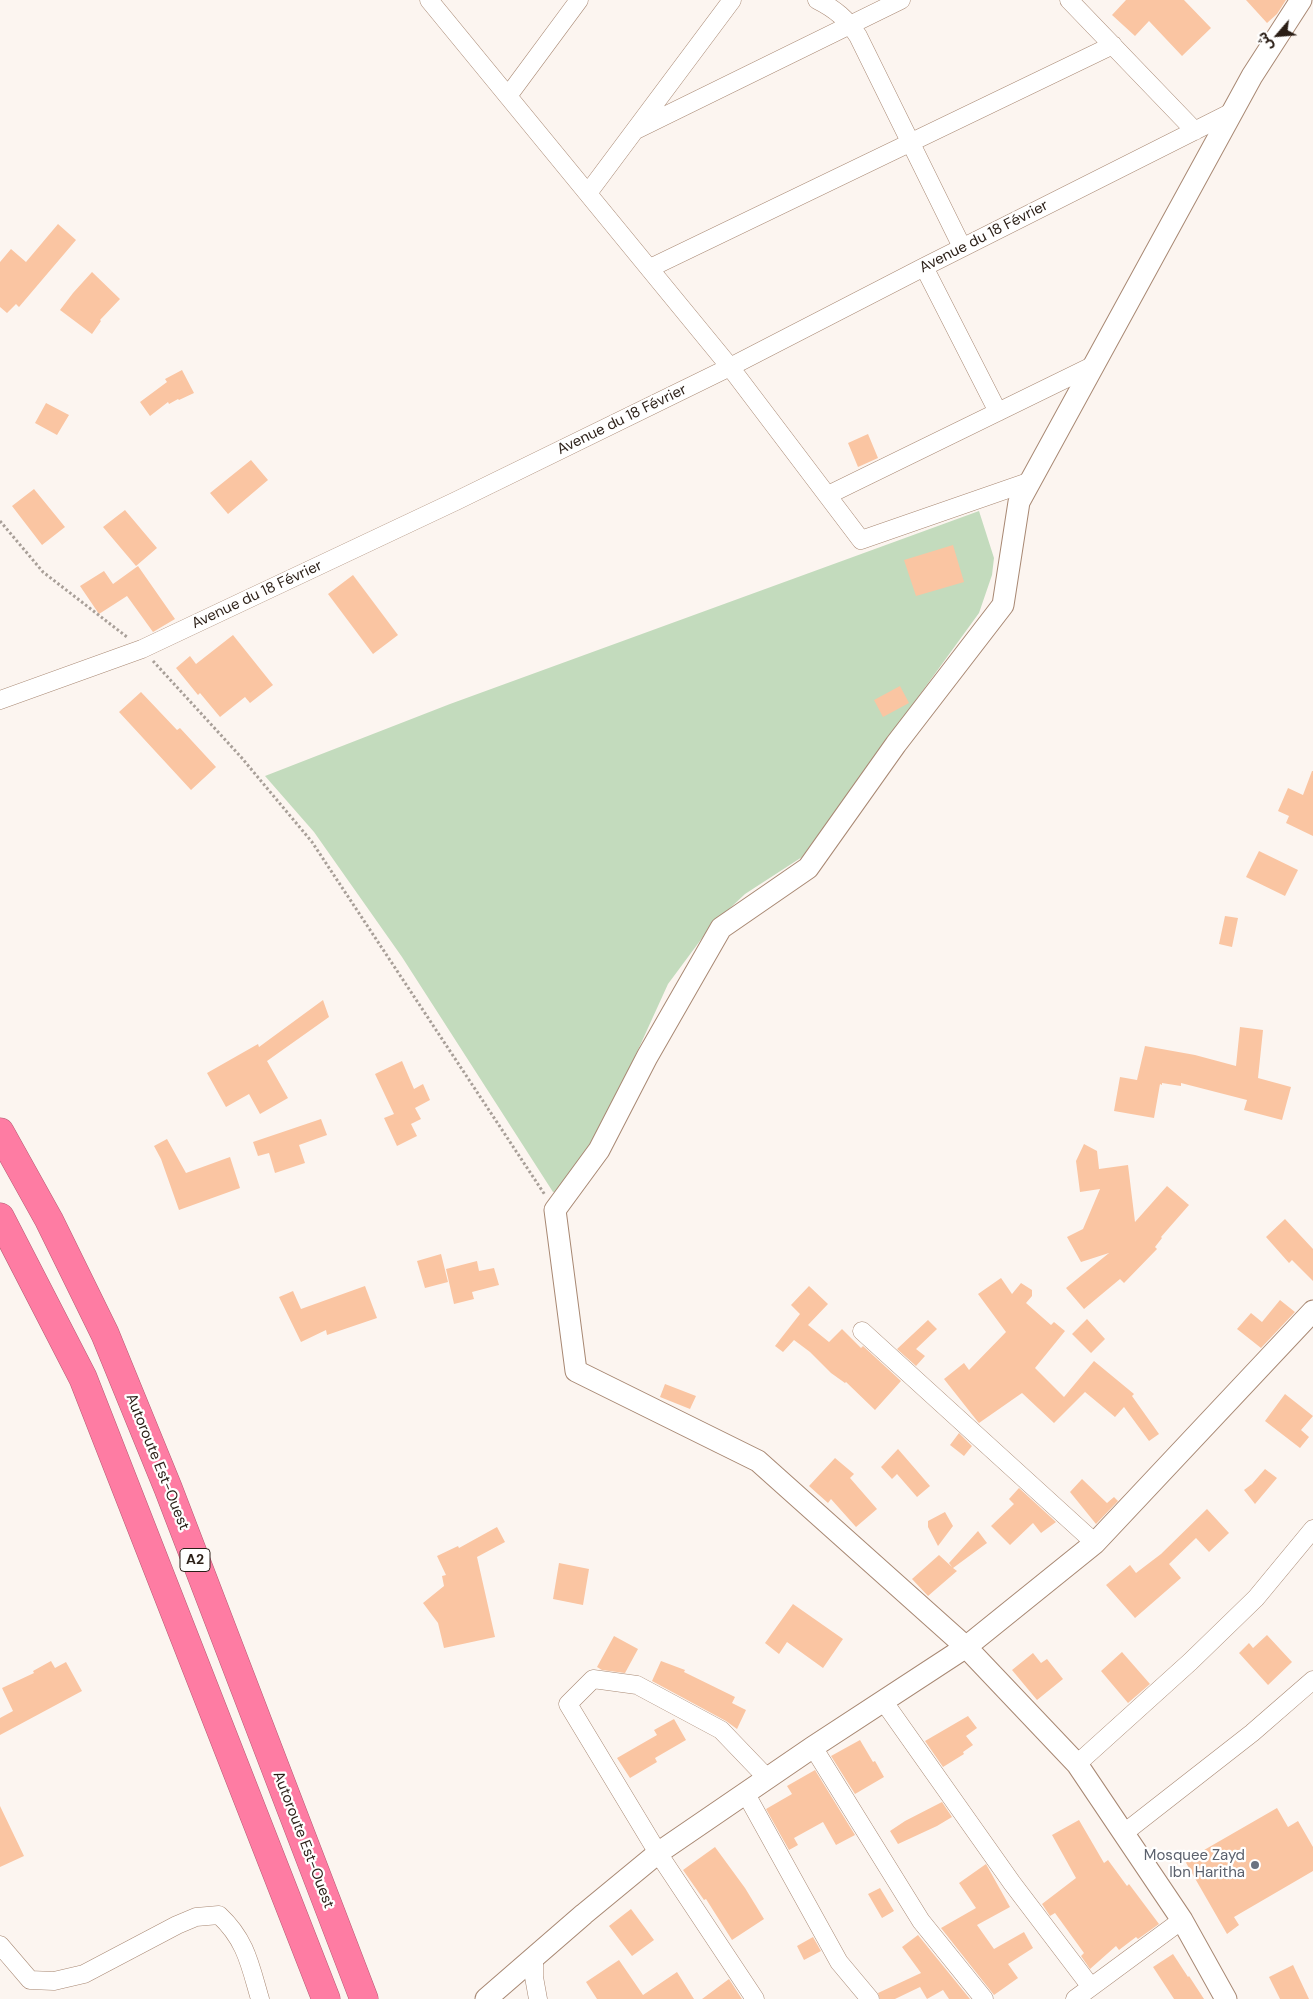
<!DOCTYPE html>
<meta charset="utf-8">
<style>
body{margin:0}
#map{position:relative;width:1313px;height:1999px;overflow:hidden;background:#fcf5f0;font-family:"DM Sans","Noto Sans Arabic",sans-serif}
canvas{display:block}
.north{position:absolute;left:1253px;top:10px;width:50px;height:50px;-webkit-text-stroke:4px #fff;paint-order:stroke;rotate:243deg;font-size:14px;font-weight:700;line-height:20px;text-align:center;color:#2a1e16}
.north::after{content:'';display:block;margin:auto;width:18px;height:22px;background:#2a1e16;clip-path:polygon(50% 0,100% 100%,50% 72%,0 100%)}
</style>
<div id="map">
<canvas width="1313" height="1999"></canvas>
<div class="north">ش</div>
</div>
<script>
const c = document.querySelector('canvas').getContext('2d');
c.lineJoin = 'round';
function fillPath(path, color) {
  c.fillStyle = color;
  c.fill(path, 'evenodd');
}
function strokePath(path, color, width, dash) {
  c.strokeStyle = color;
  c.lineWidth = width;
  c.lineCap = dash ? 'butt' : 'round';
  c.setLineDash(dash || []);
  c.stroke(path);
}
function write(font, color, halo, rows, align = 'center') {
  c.font = font + ' "DM Sans",sans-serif';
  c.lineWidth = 4.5;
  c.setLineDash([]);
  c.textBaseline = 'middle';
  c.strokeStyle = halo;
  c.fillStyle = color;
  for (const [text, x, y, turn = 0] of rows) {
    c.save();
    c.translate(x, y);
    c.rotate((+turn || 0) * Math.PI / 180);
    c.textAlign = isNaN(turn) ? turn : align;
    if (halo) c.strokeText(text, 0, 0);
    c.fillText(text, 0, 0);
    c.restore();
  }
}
fillPath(new Path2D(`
 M979 511 994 558 992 575 979 613 802 857 745 894 711 926 668 984 602 1129 561 1191 553 1192 402 957 314 832 265 776 450 704Z`), '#c3dbbd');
fillPath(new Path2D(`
 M1126 0H1184L1211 28 1182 56 1149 21 1135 36 1112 15Z
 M1246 0H1286L1277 14 1267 23Z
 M58 224 76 240 19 307 16 304 7 313 0 307V262L11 249 26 262Z
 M92 272 120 299 100 320 101 321 92 334 60 310 73 293Z
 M182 370 194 393 179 400 178 399 169 404 168 402 150 416 140 402 167 382 165 379Z
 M46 403 69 415 57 435 35 423Z
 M868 434 878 458 858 467 848 443Z
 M251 460 268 480 228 514 210 493Z
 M34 489 65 527 42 545 12 506Z
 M125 510 157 548 136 566 103 527Z
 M953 545 964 582 916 596 904 560Z
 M138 566 175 619 153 632 127 596 99 614 80 586 104 571 113 584Z
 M353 575 398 635 373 654 328 594Z
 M233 635 273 685 250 703 245 697 220 717 200 693 198 695 176 668 190 656 196 664Z
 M900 686 909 703 883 717 874 700Z
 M141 692 177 730 180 728 216 767 191 790 119 712Z
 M1312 771H1313V836L1286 823 1289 816 1278 811 1288 788 1303 795Z
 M1259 851 1298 870 1285 896 1246 877Z
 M1225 916 1238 918 1232 947 1219 944Z
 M323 1000 329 1017 267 1061 288 1098 260 1114 249 1094 226 1107 207 1073 258 1044 259 1047Z
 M1240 1027 1263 1030 1258 1078 1291 1087 1282 1120 1244 1110 1247 1100 1181 1083V1086L1162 1083V1085L1160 1084 1154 1118 1114 1111 1120 1077 1137 1080 1145 1046 1195 1055 1236 1066Z
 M402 1061 414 1089 423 1084 430 1100 415 1108 421 1119 411 1124 417 1136 397 1146 384 1118 394 1114 375 1074Z
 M321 1119 327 1135 299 1145 305 1163 275 1173 269 1153 258 1156 253 1142Z
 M167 1139 186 1173 230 1157 240 1188 179 1210 161 1159 154 1146Z
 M1084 1144 1097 1151 1099 1169 1128 1165 1135 1222 1167 1186 1189 1205 1161 1237 1162 1238 1155 1247 1157 1249 1124 1283 1120 1279 1084 1309 1066 1288 1109 1253 1081 1262 1067 1237 1083 1229 1100 1189 1080 1192 1076 1161Z
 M1285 1219 1313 1249V1281L1292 1260 1289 1263 1266 1237Z
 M441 1254 448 1282 425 1288 417 1261Z
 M477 1261 479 1271 494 1268 499 1285 472 1292 474 1299 454 1304 446 1269Z
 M1001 1278 1012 1294 1021 1283 1032 1290V1296L1026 1303 1051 1325 1054 1322 1065 1331 1035 1368 1064 1397 1094 1361 1134 1394 1132 1396 1159 1434 1149 1441 1124 1407 1115 1417 1085 1392 1054 1423 1022 1393 979 1423 978 1422 944 1379 964 1363 969 1370 1006 1332 978 1294Z
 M365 1286 377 1318 327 1335 326 1330 301 1342 279 1297 293 1291 301 1309Z
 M809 1286 828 1304 808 1325 829 1342 842 1329 861 1348 863 1346 901 1381 875 1410 846 1382 845 1383 831 1373 810 1352 794 1340 783 1352 775 1346 800 1314 791 1305Z
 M1280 1300 1295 1312 1261 1348 1237 1329 1251 1313 1262 1322Z
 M1087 1319 1105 1339 1091 1353 1072 1334Z
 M928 1320 937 1329 916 1349 925 1356 916 1366 897 1349Z
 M665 1384 696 1396 690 1409 660 1397Z
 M1285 1394 1313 1416 1301 1430 1309 1437 1300 1448 1265 1421Z
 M959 1433 972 1446 964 1456 950 1445Z
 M898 1449 930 1486 917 1497 897 1474 892 1479 881 1467Z
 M835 1458 854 1474 850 1478 877 1509 856 1527 831 1499 828 1503 809 1486Z
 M1265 1469 1277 1478 1255 1504 1244 1490 1252 1484Z
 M1082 1479 1107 1503 1114 1497 1118 1501 1096 1524 1070 1492Z
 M1019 1488 1056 1522 1041 1533 1033 1523 1010 1545 991 1526 1014 1504 1009 1499Z
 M1207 1509 1229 1533 1209 1552 1196 1538 1169 1564 1181 1578 1135 1618 1106 1585 1130 1565 1136 1573 1161 1554Z
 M945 1512 953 1526 938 1546 928 1527V1521Z
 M497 1527 505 1542 477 1557 495 1637 444 1648 438 1623 423 1603 444 1586 442 1576 446 1575 437 1556 458 1546 459 1548Z
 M978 1531 987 1543 953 1568 957 1571 928 1596 912 1579 939 1555 952 1567 949 1563Z
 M559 1563 589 1569 583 1605 553 1599Z
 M793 1604 843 1639 823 1668 787 1642 779 1654 765 1643Z
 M1267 1635 1292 1662 1268 1685 1239 1653 1249 1643 1253 1648Z
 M614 1636 638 1649 625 1673 602 1670 597 1667Z
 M1122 1652 1150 1684 1128 1703 1101 1671Z
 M1033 1653 1041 1663 1047 1659 1063 1679 1037 1700 1012 1670Z
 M51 1661 55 1668 66 1662 82 1691 0 1735V1718L13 1711 2 1688 34 1673 33 1671Z
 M661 1661 685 1670 684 1672 735 1697 732 1703 746 1710 737 1729 726 1721 652 1681Z
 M968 1716 977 1728 966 1736 973 1745 963 1752 964 1754 943 1767 925 1741Z
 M674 1719 686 1740 655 1758 657 1762 630 1778 617 1758 657 1735 654 1730Z
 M860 1740 873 1762 875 1761 884 1777 855 1794 831 1756Z
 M815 1770 855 1835 836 1845 823 1822 794 1838 798 1845 789 1850 766 1809 792 1794 787 1786Z
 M942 1802 952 1817 937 1826 898 1844 890 1831 905 1821Z
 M0 1806 24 1856 0 1867Z
 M1277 1808 1288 1827 1298 1821 1313 1847V1871L1234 1917 1239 1925 1227 1934 1185 1861Z
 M1079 1820 1104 1863 1108 1860 1127 1886 1129 1884 1159 1924 1138 1939 1136 1937 1119 1950 1116 1946 1090 1969 1081 1956 1084 1953 1055 1913 1050 1916 1042 1904 1076 1878 1052 1835Z
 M715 1847 745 1888 764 1919 732 1940 706 1899 704 1900 683 1870Z
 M986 1864 1010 1907 977 1925 994 1949 1024 1932 1033 1948 1008 1964 1018 1978 994 1995 941 1928 976 1908 959 1883Z
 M880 1888 894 1911 882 1918 868 1894Z
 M631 1909 654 1940 632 1956 609 1926Z
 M918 1935 970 1999H949L943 1990 927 1999 920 1987 895 1999H880L878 1993 921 1973 902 1947Z
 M813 1937 821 1951 804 1960 797 1946Z
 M1173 1954 1188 1977 1189 1976 1204 1999H1174L1153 1967Z
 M619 1960 643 1995 677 1972 694 1999H597L586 1982Z
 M1293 1965 1309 1999H1280L1269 1977Z
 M729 1979 742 1999H702Z`), '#fac5a2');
const minor = new Path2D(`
 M429 0 730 367 861 540 1031 481
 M817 0C835 9 847 19 858 36L962 247
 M1069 0 1195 131
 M508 96 579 0
 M636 130 901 0
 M588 193 732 0
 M924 267 998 412
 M650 268 1113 45
 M828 495 1094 365
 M0 700 142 649 456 501 730 367 924 267 1232 112
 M862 1331 1095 1543
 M884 1702 1012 1883 1091 1987
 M813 1747 921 1921 984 1999
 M1077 1764 1190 1662 1256 1598 1313 1529
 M746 1794 839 1962 870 1999
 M1124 1833 1252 1733 1313 1680
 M0 1945 30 1980 54 1981 84 1974 177 1925 196 1917 219 1915C246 1940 250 1965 260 1999
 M534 1957V1977L538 1999
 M755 1999 658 1853 568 1704 593 1679 637 1685 721 1730 768 1779
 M1075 1999 1182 1920`);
const tertiary = new Path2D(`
 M486 1999 584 1914 658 1853 813 1747 966 1647 1095 1543 1313 1311
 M1226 1999 1182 1920 1077 1764 966 1647 758 1461 576 1371 555 1210 599 1150 647 1057 721 928 808 868 896 744 1003 605 1019 502 1252 76 1301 0`);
const motorway = new Path2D(`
 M0 1132 49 1220 105 1334 168 1488 364 1999
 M0 1217 83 1378 326 1999`);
strokePath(minor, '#a88873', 19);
strokePath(tertiary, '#a88873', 23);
strokePath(motorway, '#b45b72', 29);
strokePath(new Path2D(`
 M0 521 43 572 127 637
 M153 661 241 757 312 842 545 1195`), '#a89f98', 3, [2.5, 2.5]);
strokePath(minor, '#fff', 18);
strokePath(tertiary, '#fff', 21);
strokePath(motorway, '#fe7ca3', 28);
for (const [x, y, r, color] of [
 [1255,1865,5,"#6b7280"]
]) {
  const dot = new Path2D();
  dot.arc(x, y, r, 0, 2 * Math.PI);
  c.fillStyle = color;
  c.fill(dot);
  strokePath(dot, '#fff', 2);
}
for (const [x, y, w] of [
 [195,1560,30]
]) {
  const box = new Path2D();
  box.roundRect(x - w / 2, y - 11.5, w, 23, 4);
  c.fillStyle = '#fff';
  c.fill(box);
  strokePath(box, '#2a1e16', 1);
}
write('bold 14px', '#2a1e16', null, [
 ["A2",195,1560]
]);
write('15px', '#2a1e16', '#fff', [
 ["Avenue du 18 Février",984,237,-27],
 ["Avenue du 18 Février",622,420,-26],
 ["Avenue du 18 Février",257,595,-25],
 ["Autoroute Est-Ouest",157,1462,68],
 ["Autoroute Est-Ouest",303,1840,69]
]);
write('15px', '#5b616d', '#fff', [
 ["Mosquee Zayd",1245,1856],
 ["Ibn Haritha",1245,1873]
], 'right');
</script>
